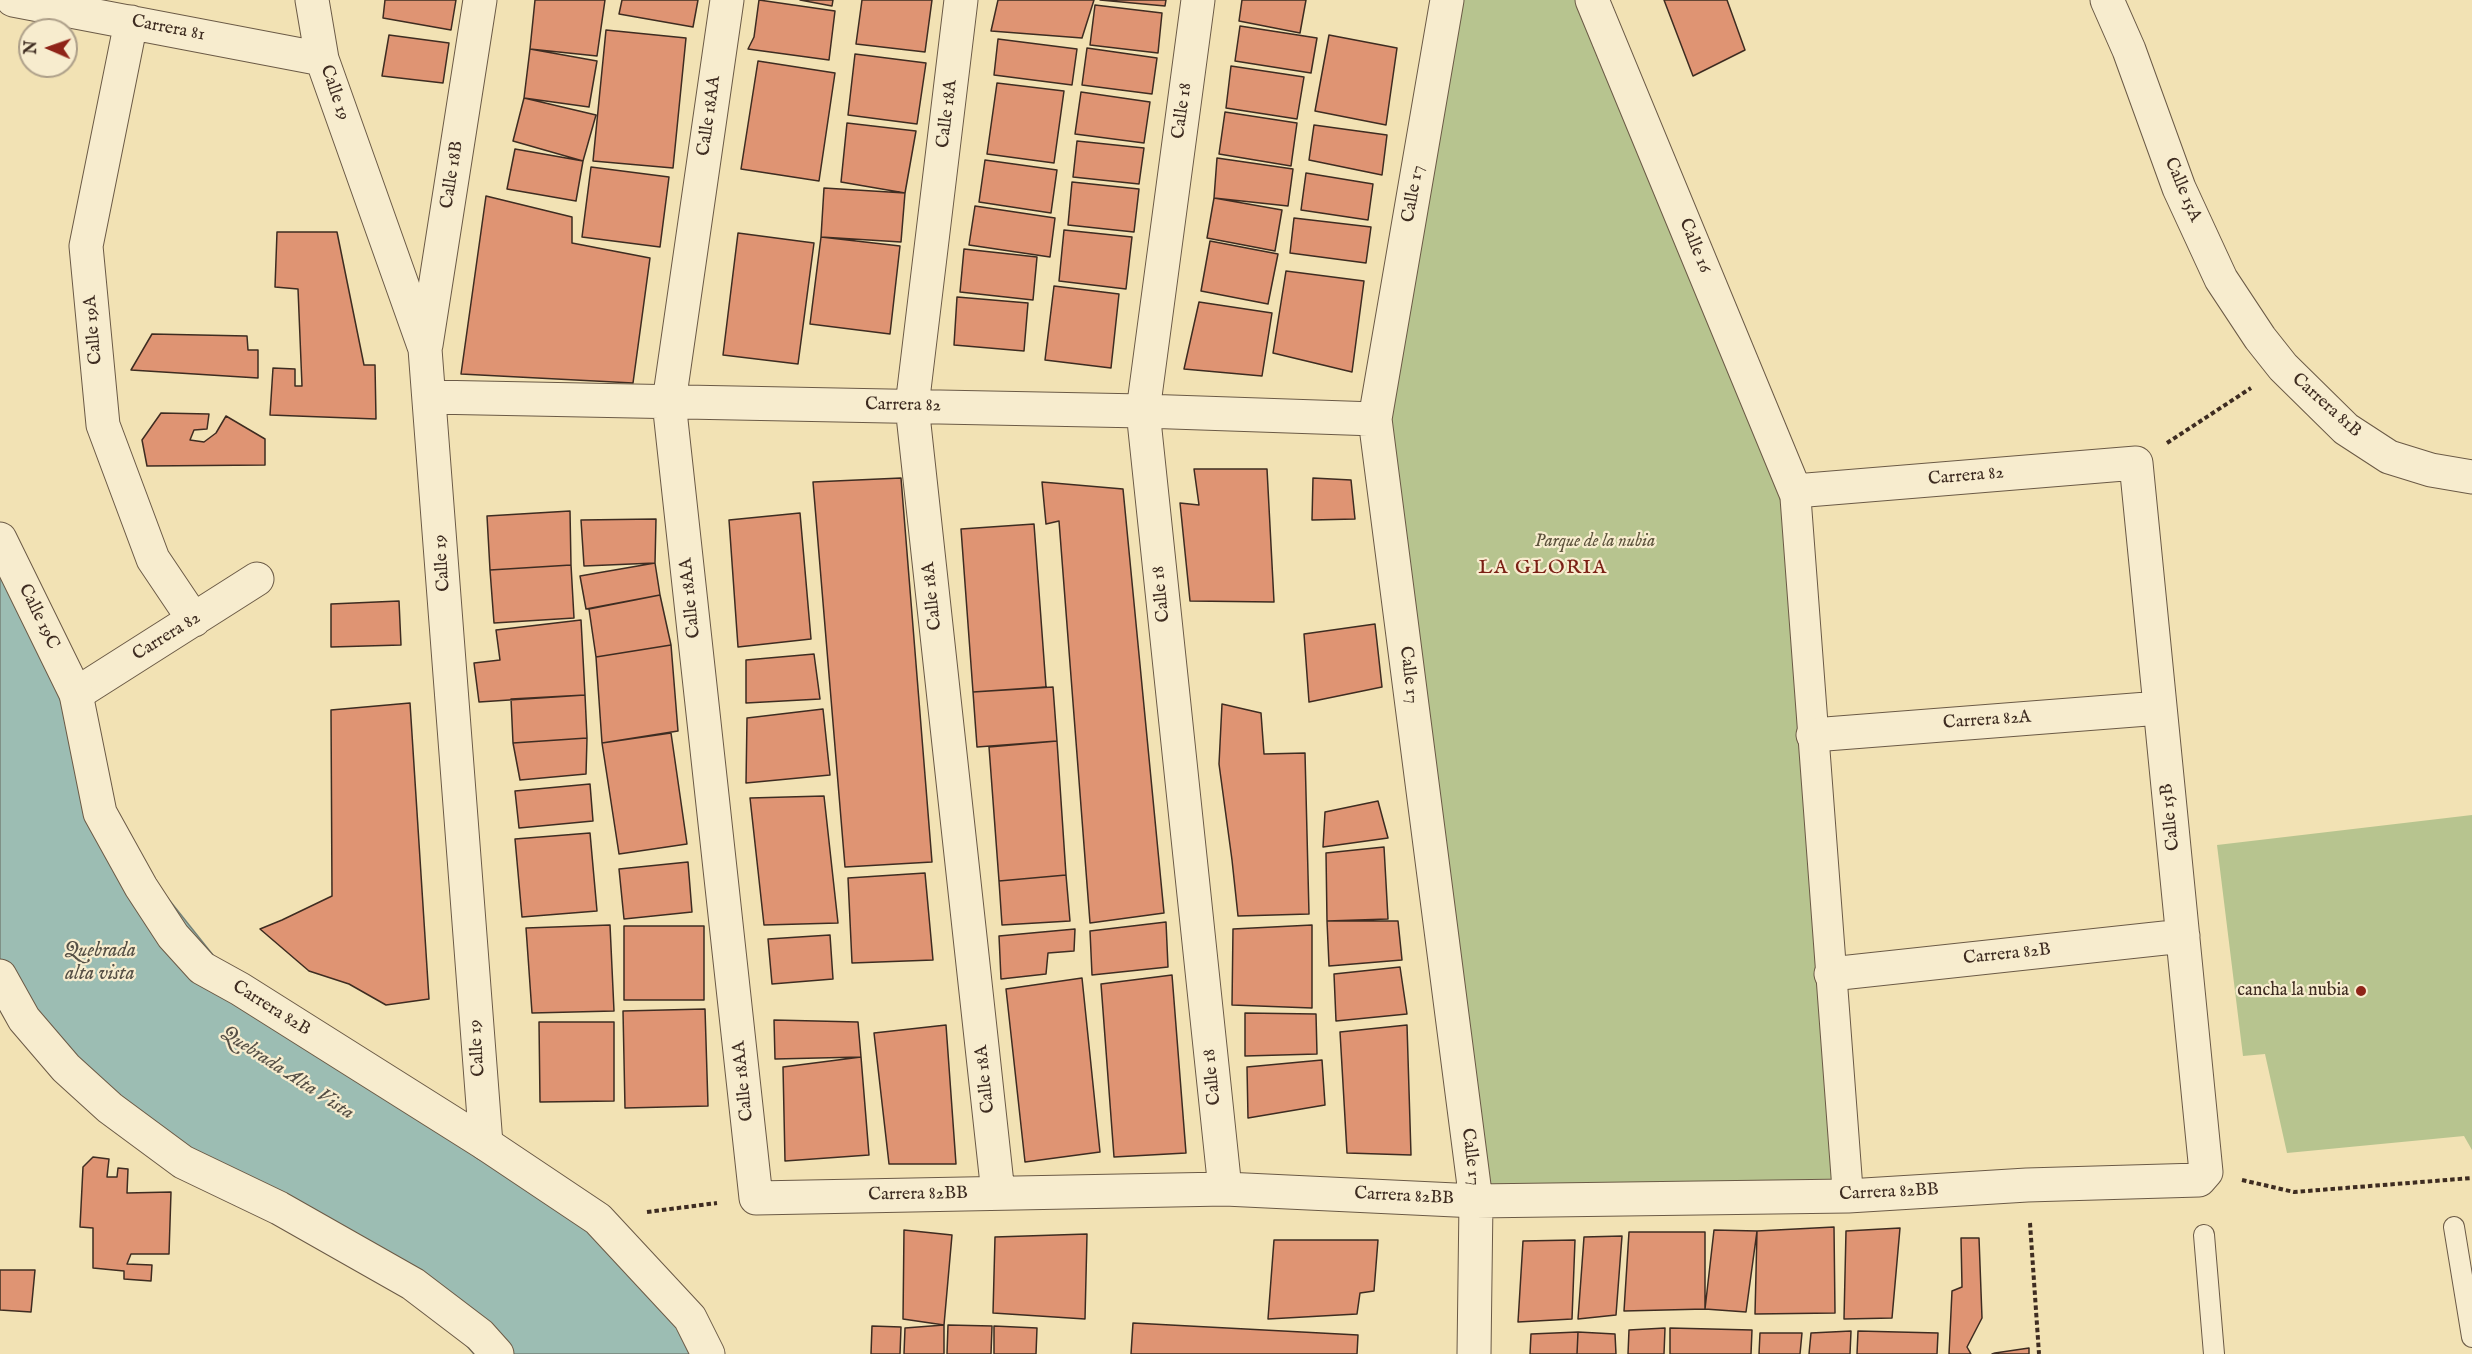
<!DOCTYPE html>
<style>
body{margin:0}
#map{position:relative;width:2472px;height:1354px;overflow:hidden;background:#f2e2b4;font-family:"IM FELL English",serif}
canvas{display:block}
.north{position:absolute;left:18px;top:18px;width:60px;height:60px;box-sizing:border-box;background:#f7ecce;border:2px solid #ad9f89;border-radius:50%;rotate:272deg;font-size:16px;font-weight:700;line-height:24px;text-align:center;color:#3e2c21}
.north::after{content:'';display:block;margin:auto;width:21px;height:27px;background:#8f2418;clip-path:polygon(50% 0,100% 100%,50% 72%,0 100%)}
</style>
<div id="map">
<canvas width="2472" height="1354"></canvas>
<div class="north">N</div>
</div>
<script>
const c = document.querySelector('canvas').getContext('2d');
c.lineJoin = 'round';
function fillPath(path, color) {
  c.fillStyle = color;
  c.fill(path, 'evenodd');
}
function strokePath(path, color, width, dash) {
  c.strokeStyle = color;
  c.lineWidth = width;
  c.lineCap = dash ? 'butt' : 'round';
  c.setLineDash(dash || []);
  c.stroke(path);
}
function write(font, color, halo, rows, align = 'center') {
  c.font = font + ' "IM FELL English",serif';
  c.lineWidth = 4.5;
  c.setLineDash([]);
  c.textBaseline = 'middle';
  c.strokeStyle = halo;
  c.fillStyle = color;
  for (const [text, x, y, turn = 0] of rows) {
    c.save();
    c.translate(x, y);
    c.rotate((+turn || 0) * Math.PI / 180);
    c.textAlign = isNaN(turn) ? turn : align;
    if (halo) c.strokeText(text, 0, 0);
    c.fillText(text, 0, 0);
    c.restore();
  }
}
fillPath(new Path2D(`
 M1447 0H1592L1795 491 1848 1196 1476 1201 1375 419Z
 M2472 815V1150L2464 1136 2287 1153 2265 1054 2243 1056 2217 845Z`), '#b7c48f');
const water = new Path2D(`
 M0 539 76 694 100 813 240 989 486 1144 690 1318 692 1354H474L413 1284 110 1108 0 976Z`);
fillPath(water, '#9cbdb3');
strokePath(water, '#768379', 1.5);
const building = new Path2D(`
 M385 0H456L451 30 383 18Z
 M535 0H605L597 56 530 49Z
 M622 0H698L693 27 619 14Z
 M759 0 835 11 829 60 748 49 754 37Z
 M800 0H833L832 6Z
 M862 0H932L925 52 856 44Z
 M998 0H1094L1082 38 991 31Z
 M1100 0H1166L1165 6Z
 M1242 0H1306L1300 33 1239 21Z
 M1664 0H1727L1745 50 1693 76Z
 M1095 5 1162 13 1158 53 1090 45Z
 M1240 26 1317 38 1311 73 1235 61Z
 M606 30 686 38 673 168 593 161Z
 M389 35 449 43 443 83 382 76Z
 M1329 35 1397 48 1386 125 1315 111Z
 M998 39 1077 49 1072 85 994 75Z
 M1087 48 1157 58 1152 94 1082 85Z
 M530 49 597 61 589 107 524 98Z
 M855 54 926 63 917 124 848 115Z
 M758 61 835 73 819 181 741 169Z
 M1231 66 1304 77 1297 119 1226 108Z
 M997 83 1064 91 1054 163 987 154Z
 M1081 92 1150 102 1144 143 1075 134Z
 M524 98 596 115 583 161 513 141Z
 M1225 112 1297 123 1291 166 1219 154Z
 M847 123 916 131 905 193 841 182Z
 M1314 125 1387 135 1382 175 1309 160Z
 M1077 141 1144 148 1139 184 1073 177Z
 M515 149 583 161 576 201 507 189Z
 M1217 158 1293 169 1288 206 1214 198Z
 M985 160 1057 170 1051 213 979 202Z
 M591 167 669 177 660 247 582 237Z
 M1306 173 1373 184 1368 220 1301 210Z
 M1072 182 1139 189 1134 232 1068 225Z
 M824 188 905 193 901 242 821 237Z
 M486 196 572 217V243L650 258 633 383 461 374Z
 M1214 198 1282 210 1275 251 1207 238Z
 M975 206 1055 218 1050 257 969 245Z
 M1294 218 1371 227 1366 263 1290 253Z
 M1064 230 1132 237 1126 289 1059 281Z
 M277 232H337L364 365H375L376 419 270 415 273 368 295 369V386H302L298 289 275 287Z
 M738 233 814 243 798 364 723 355Z
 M821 237 900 246 890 334 810 324Z
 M1210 241 1278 254 1268 304 1201 291Z
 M964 249 1037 257 1033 300 960 292Z
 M1286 271 1364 281 1352 372 1273 353Z
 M1054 286 1119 294 1111 368 1045 360Z
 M957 297 1028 303 1024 351 954 345Z
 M1199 302 1272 313 1262 376 1184 369Z
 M152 334 247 336 248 350H258V378L131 370Z
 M161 413 209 414 207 429 194 430 190 440 204 442 216 433 226 416 265 439V465L147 466 142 440Z
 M1194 469H1267L1274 602 1190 601 1180 503 1199 505Z
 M901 478 932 862 845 867 813 482Z
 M1313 478 1351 480 1355 519 1312 520Z
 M1042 482 1123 489 1164 913 1090 923 1059 521 1046 524Z
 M570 511 571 565 490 570 487 516Z
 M800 513 811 639 738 647 729 520Z
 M656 519 655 563 584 566 581 520Z
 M1034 524 1046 687 973 692 961 529Z
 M655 563 660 595 586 609 580 576Z
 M571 565 574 618 494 623 490 570Z
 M660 595 671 645 596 657 589 609Z
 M399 601 401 645 331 647V604Z
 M581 620 585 695 479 702 474 663 500 660 496 630Z
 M1375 624 1382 687 1309 702 1304 634Z
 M671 645 678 731 602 743 596 657Z
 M814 654 820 699 746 703V660Z
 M1053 687 1057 741 977 747 973 692Z
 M585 695 587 738 513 743 511 699Z
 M410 703 429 999 386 1005 349 984 309 971 260 929 282 920 332 896 331 710Z
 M1222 704 1261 713 1264 754 1305 753 1309 914 1238 916 1232 860 1219 764Z
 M823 709 830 775 746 783 747 718Z
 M671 733 687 844 619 854 602 743Z
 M587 738 586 774 520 780 513 743Z
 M1057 741 1066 875 999 881 989 747Z
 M590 784 593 821 519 828 515 791Z
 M824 796 838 923 764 925 750 798Z
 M1378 801 1388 838 1323 847 1325 812Z
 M590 833 597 911 522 917 515 839Z
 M1384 847 1388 919 1327 921 1326 853Z
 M688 862 692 912 624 919 619 869Z
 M925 873 933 960 852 963 848 878Z
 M1066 875 1070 921 1002 925 999 881Z
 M1327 921H1398L1402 960 1329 966Z
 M1166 922 1168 967 1092 975 1090 931Z
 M610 925 614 1011 532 1013 526 928Z
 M1312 925V1008L1232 1005 1233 929Z
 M624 926H704V1000H624Z
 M1075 929 1074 951 1048 953 1046 974 1001 979 999 936Z
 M830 935 833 979 772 984 768 939Z
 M1400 967 1407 1014 1336 1021 1334 974Z
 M1172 975 1186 1153 1114 1157 1101 984Z
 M1082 978 1100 1152 1025 1162 1006 989Z
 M705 1009 708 1106 625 1108 623 1011Z
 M1245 1013 1316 1014 1317 1054 1245 1056Z
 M774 1020 858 1022 861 1057 775 1059Z
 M539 1022H614V1101L540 1102Z
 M946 1025 956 1164H889L874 1033Z
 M1407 1025 1411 1155 1347 1153 1340 1032Z
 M861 1057 869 1155 785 1161 783 1067Z
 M1322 1060 1325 1105 1248 1118 1247 1067Z
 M93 1157 109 1159 107 1177H117L118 1168 128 1169 127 1193 171 1192 169 1254H131L127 1264 152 1265 151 1281 124 1279V1271L93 1268V1228L80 1227 83 1167Z
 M1834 1227 1835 1313 1755 1314 1757 1231Z
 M1900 1228 1892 1318 1844 1319 1846 1231Z
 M904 1230 952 1235 944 1325 903 1319Z
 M1714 1230 1757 1231 1746 1312 1705 1309Z
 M1629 1232H1705V1309L1624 1311Z
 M1087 1234 1085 1319 993 1313 995 1237Z
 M1622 1236 1616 1315 1578 1319 1584 1237Z
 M1961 1238H1979L1982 1318 1967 1347 1971 1354H1949L1952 1291 1962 1287Z
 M1274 1240H1378L1374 1291 1360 1293 1357 1314 1268 1319Z
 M1575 1240 1572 1319 1518 1322 1523 1241Z
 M0 1270H35L31 1312 0 1310Z
 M1133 1323 1358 1335 1357 1354H1131Z
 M944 1325V1354H904L905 1328Z
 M948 1325 992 1326 991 1354H947Z
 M872 1326 901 1327 900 1354H871Z
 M994 1326 1037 1328 1036 1354H994Z
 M1665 1328 1664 1354H1628L1629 1330Z
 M1670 1328 1752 1330 1751 1354H1670Z
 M1851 1331 1850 1354H1809L1811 1333Z
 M1858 1331 1938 1333 1937 1354H1857Z
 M1578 1332 1577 1354H1530L1531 1334Z
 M1578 1332 1615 1334 1616 1354H1577Z
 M1760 1333H1802L1800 1354H1759Z
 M2029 1348V1354H1992L1995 1353Z`);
fillPath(building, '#df9473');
strokePath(building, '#3e2c21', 1.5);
const service = new Path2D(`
 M2454 1227 2472 1337
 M2204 1235 2214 1354`);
const pedestrian = new Path2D(`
 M1795 491 1848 1196`);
const minor = new Path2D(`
 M13 0 322 59
 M312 0 322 59 425 349 486 1144
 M727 0 669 402 756 1198 1225 1189 1476 1201 1848 1196 2027 1185 2199 1180 2206 1172 2136 463 1795 491 1592 0
 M961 0 912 406 998 1193
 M1198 0 1143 411 1225 1189
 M1447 0 1375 419 1476 1201 1474 1354
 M131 22 86 246 103 425 153 559 194 620
 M426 345 480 0
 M430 397 1143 411 1375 419
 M76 694 257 579
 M1813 735 2160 708
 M1831 974 2183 936`);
const tertiary = new Path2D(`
 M2107 0 2129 50 2179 188 2221 279 2260 338 2283 367 2346 429 2389 457 2431 470 2472 477
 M0 539 76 694 100 813 141 887 173 936 202 968 240 989 486 1144 598 1219 690 1318 708 1354
 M0 976 24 1019 66 1068 110 1108 183 1162 279 1208 413 1284 480 1335 497 1354`);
strokePath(service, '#6b5a46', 22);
strokePath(pedestrian, '#6b5a46', 32);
strokePath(minor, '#6b5a46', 35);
strokePath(tertiary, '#6b5a46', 35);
strokePath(new Path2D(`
 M2167 443 2251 388
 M2242 1180 2294 1192 2472 1178
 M647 1212 717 1203
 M2030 1223 2039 1354`), '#3e2c21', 4, [4.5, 3]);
strokePath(service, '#f7ecce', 20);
strokePath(pedestrian, '#f7ecce', 30);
strokePath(minor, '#f7ecce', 33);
strokePath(tertiary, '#f7ecce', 33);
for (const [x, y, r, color] of [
 [2361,991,6,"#8f2418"]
]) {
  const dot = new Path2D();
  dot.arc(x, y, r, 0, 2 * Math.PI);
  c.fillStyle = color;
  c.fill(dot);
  strokePath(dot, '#f7ecce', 2);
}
write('18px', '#3e2c21', '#f7ecce', [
 ["Carrera 81",168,29,11],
 ["Calle 19",334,93,71],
 ["Calle 18",1183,111,-82],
 ["Calle 18A",948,114,-83],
 ["Calle 18AA",710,116,-82],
 ["Calle 18B",453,175,-81],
 ["Calle 15A",2182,190,67],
 ["Calle 17",1414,194,-80],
 ["Calle 16",1694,246,68],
 ["Calle 19A",94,330,-95],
 ["Carrera 82",903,406,1],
 ["Carrera 81B",2326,406,42],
 ["Carrera 82",1966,477,-5],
 ["Calle 19",443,563,-94],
 ["Calle 18",1162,594,-96],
 ["Calle 18A",933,596,-96],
 ["Calle 18AA",691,598,-96],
 ["Calle 19C",38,617,64],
 ["Carrera 82",167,637,-32],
 ["Calle 17",1408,675,83],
 ["Carrera 82A",1987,721,-4],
 ["Calle 15B",2171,817,-96],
 ["Carrera 82B",2007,955,-6],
 ["Carrera 82B",271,1009,32],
 ["Calle 19",478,1048,-94],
 ["Calle 18",1213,1077,-96],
 ["Calle 18A",986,1079,-96],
 ["Calle 18AA",744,1081,-96],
 ["Calle 17",1470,1157,83],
 ["Carrera 82BB",1889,1193,-3],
 ["Carrera 82BB",918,1195,-1],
 ["Carrera 82BB",1404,1197,3]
]);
write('italic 18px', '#5c523c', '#f7ecce', [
 ["Parque de la nubia",1595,542]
]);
write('18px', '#3e2c21', '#f7ecce', [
 ["cancha la nubia",2349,991]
], 'right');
c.letterSpacing = '1.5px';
write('20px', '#7a1f14', '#f7ecce', [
 ["LA GLORIA",1543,569]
]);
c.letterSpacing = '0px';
write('italic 20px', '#565046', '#f7ecce', [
 ["Quebrada",100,952],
 ["alta vista",100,975],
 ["Quebrada Alta Vista",287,1074,33]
]);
</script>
